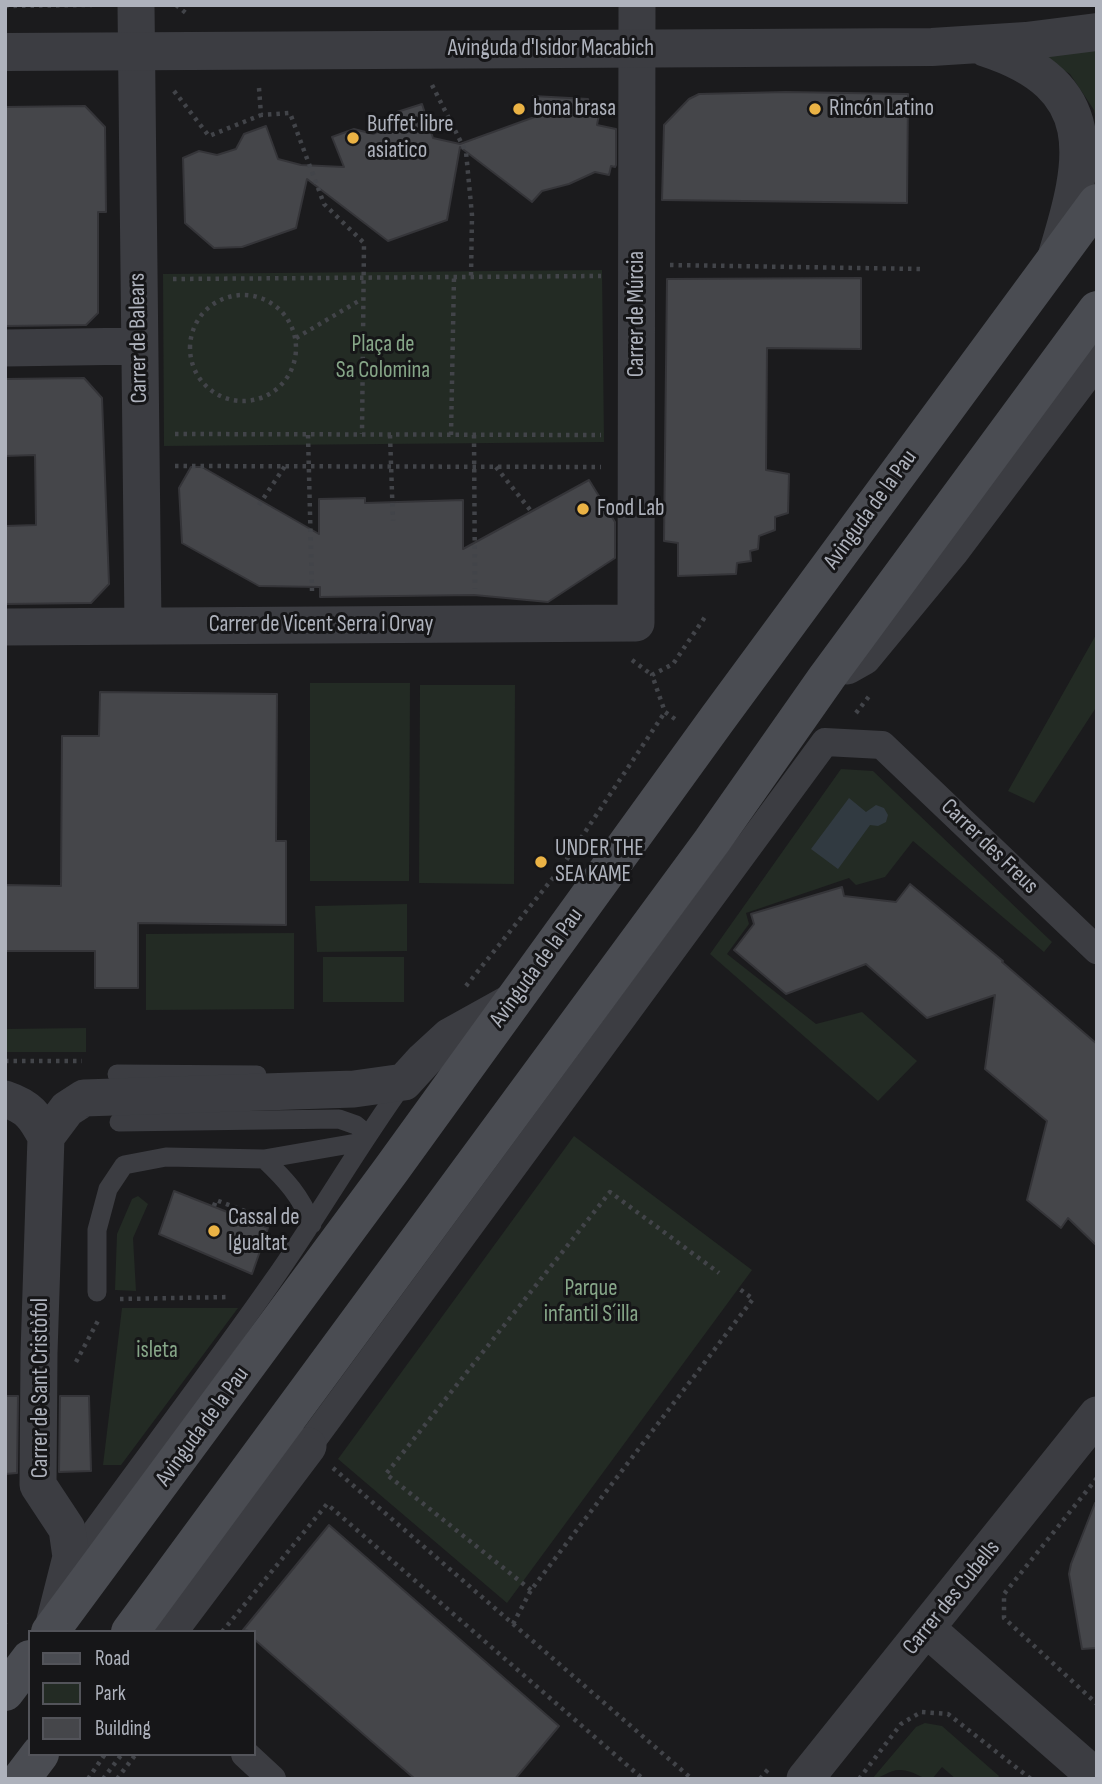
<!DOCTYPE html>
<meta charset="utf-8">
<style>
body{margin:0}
#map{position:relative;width:1102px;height:1784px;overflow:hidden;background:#1b1b1d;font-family:"Sofia Sans Condensed",sans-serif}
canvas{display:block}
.frame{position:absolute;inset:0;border:7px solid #aeb2bc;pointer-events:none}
.legend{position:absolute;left:28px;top:1630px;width:228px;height:126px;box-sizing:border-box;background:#161618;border:2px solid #53545a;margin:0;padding:9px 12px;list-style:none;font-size:21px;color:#aeb2bc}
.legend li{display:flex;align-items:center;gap:14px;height:35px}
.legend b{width:35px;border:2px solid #53545a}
</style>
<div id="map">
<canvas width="1102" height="1784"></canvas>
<div class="frame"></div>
<ul class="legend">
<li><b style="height:9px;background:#4a4c52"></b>Road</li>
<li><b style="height:19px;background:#232b24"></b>Park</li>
<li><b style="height:19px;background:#45464a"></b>Building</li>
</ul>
</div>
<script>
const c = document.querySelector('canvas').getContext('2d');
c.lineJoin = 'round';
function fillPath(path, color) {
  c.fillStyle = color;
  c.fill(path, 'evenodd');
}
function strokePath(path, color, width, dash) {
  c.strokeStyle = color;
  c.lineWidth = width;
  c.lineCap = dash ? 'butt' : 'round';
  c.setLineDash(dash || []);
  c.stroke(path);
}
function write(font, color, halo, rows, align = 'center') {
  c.font = font + ' "Sofia Sans Condensed",sans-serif';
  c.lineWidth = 6;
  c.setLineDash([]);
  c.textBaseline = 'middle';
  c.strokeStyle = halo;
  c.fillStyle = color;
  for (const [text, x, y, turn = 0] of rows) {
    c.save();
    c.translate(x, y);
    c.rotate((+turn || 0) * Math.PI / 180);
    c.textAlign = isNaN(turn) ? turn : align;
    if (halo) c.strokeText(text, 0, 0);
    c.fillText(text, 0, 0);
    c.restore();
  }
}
fillPath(new Path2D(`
 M1097 40V125L1094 110 1070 74 1038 55Z
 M602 270 604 442 164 446 163 274Z
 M1097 633V706L1034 803 1008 791Z
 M310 683H410L409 881H310Z
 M420 685H515L514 884 419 883Z
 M841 769 873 771 1052 942 1044 952 913 841 885 877 856 885 849 878 746 913 749 924 727 954 816 1024 862 1012 917 1061 878 1101 710 954Z
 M407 904V951L317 952 315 906Z
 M294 933V1009L146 1010V934Z
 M323 957H404V1002H323Z
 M86 1028V1052H5V1029Z
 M574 1136 752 1270 507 1603 338 1459Z
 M138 1196 148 1204 133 1238 136 1291 115 1290 117 1234 132 1199Z
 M122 1308H238L121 1465H103Z
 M925 1723 942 1726 999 1776 997 1779H956L942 1767 932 1779C920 1779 912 1769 899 1770 890 1770 881 1778 872 1779L916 1727Z`), '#232b24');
fillPath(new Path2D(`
 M849 798 866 812 876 805 884 808 888 815 886 822 878 826 870 825 838 869 811 849Z`), '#313a41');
const building = new Path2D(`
 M786 92 908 94 907 203 662 200 664 125 689 99 699 94Z
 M533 96 588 99 591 112 599 114 597 125 616 129V165L615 167 611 166 609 175 595 172 569 184 542 191 532 202 460 147 447 220 388 241 307 179 296 228 242 247 214 248 185 223 183 158 199 151 217 155 236 149 244 134 266 126 278 159 301 165 344 167 332 137 354 129 373 134 394 125 397 112 422 104 433 138 460 144 540 115Z
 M85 106 105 127 106 212H98V313L86 325 5 326V107Z
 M861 278V349L767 348 766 470 789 474 788 513 775 517V530L759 536 758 549 750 551 751 561 737 563 736 574 678 576V543L664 541 667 279Z
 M84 378 102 398 109 584 91 603 5 604V526L36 525 35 455 5 456V379Z
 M191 467H202L319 534V499L365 498V503L463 500V549L589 480 615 522V558L548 602 474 595 320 597V587L259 586 182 543 179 488Z
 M100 692 277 694 276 841H286V925L138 923V988H95V951H5V885L61 886 62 736H99Z
 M910 884 1003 961 1002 962 1097 1044V1246L1068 1218 1061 1228 1027 1200 1047 1121 985 1069 995 995 927 1018 866 964 786 994 734 950 754 924 751 914 842 887 844 896 896 902Z
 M174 1191 268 1228 252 1274 159 1234Z
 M5 1396H18L17 1473 5 1474Z
 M60 1396H89L91 1471 59 1472Z
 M1095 1503 1097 1504V1648L1082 1649 1069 1574 1071 1564Z
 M329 1525 559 1726 515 1779H415L254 1639V1632L243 1630Z`);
fillPath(building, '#45464a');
strokePath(building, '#353539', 2);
strokePath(new Path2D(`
 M176 5 187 14
 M5 6 92 5
 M432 85 466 152 472 215 471 277
 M259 88 261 115 290 113 324 204 364 243 362 434
 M174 91 209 136 261 115
 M670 265 921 269
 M173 279 601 276
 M190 348a53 53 0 1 1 106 0a53 53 0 1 1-106 0Z
 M296 338 362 299
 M175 434 601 435
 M308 435 312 591
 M390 435 393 521
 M451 435 454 277
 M474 435 475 589
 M175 466 601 467
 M496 467 531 511
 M259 505 285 466
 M632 660 652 675
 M856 713 870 695
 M675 719 665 712 652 675 673 664 705 617
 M466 986 561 868 665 712
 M5 1061H82
 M214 1206 216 1200 279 1224
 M120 1299 230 1297
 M76 1362 100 1317
 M333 1468 692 1779
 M1097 1478 1004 1594V1618L1097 1704
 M531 1590 386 1474 610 1192 719 1273
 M5 1623V1624
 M513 1624 531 1590 753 1299 737 1287
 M222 1632 327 1504 643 1779
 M88 1779 105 1754
 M103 1779 122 1754
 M117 1779 136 1754
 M760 1779 770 1767
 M859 1779 901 1724 921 1712 948 1714 1031 1779`), '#424449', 4.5, [3.5, 5]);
strokePath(new Path2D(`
 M117 1074 257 1075
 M119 1122 339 1119 356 1125 367 1134
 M264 1159C286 1180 300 1195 312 1224
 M97 1292V1230L108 1189 124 1165 166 1157 264 1159 362 1142
 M72 1557C138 1465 207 1375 272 1282 318 1217 357 1148 404 1083`), '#3c3d42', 19);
strokePath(new Path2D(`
 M308 1446 825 742 882 745 1097 950
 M245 1754 272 1779`), '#3c3d42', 28);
strokePath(new Path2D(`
 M136 5 143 626
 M5 348 139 346
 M5 627 636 623 637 5
 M847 666 863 657 952 549 1097 356
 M5 1099C29 1107 35 1116 46 1137L39 1353 38 1485 67 1529 71 1557 53 1628
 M46 1137 67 1109 84 1098 354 1089 404 1082 424 1060 449 1037 512 1002
 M927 1629 1097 1778
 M168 1632 308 1446
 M805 1779 1097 1415`), '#3c3d42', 37);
strokePath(new Path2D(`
 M986 48C1102 86 1087 158 1057 255
 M5 52 932 47 1026 41 1097 32`), '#3c3d42', 38);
strokePath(new Path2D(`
 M50 1632 391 1170 718 718 1097 203
 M130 1632 712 841 827 677 1097 310
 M5 1692 30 1659
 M21 1779 40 1754`), '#4a4c52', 38);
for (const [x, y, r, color] of [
 [519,109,7,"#ebb345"],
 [815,109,7,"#ebb345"],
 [353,138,7,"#ebb345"],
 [583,509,7,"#ebb345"],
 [541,862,7,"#ebb345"],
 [214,1231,7,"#ebb345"]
]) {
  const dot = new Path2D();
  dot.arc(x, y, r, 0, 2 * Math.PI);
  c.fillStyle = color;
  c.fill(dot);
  strokePath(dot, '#161618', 2.5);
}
write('23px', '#aeb2bc', '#161618', [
 ["Avinguda d'Isidor Macabich",551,49],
 ["Carrer de Múrcia",637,314,-90],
 ["Carrer de Balears",139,338,-91],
 ["Avinguda de la Pau",871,510,-54],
 ["Carrer de Vicent Serra i Orvay",321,625],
 ["Carrer des Freus",989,847,44],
 ["Avinguda de la Pau",537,968,-54],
 ["Carrer de Sant Cristòfol",41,1388,-90],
 ["Avinguda de la Pau",203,1427,-54],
 ["Carrer des Cubells",952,1598,-51]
]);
write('23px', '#aeb2bc', '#161618', [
 ["bona brasa",533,109],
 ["Rincón Latino",829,109],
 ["Buffet libre",367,125],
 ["asiatico",367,151],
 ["Food Lab",597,509],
 ["UNDER THE",555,849],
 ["SEA KAME",555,875],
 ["Cassal de",228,1218],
 ["Igualtat",228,1244]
], 'left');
write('23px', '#86a688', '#161618', [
 ["Plaça de",383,345],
 ["Sa Colomina",383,371],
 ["Parque",591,1289],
 ["infantil S´illa",591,1315],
 ["isleta",157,1351]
]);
</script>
